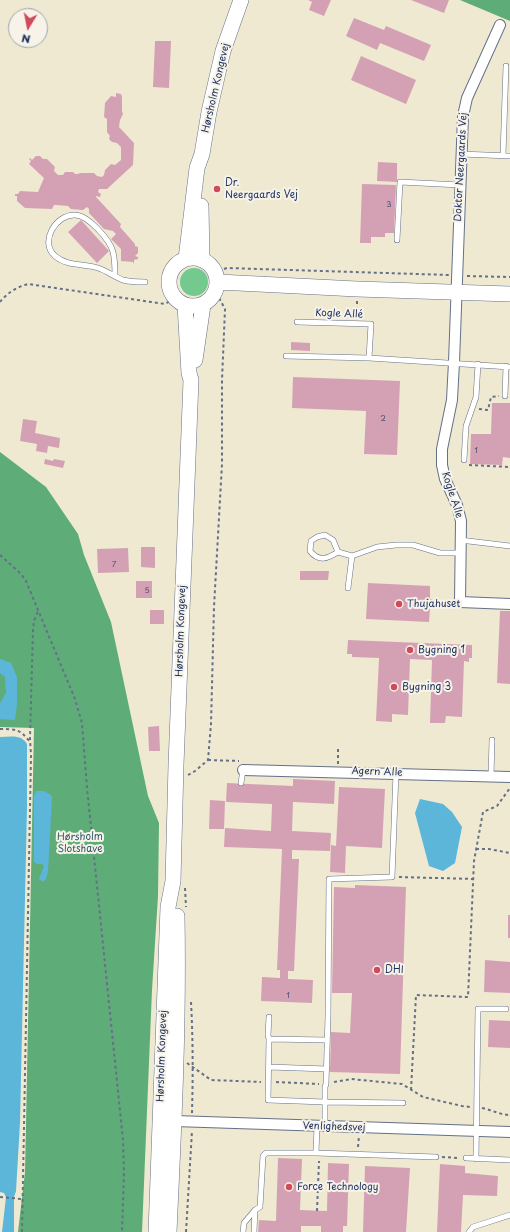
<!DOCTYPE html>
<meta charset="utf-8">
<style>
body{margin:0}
#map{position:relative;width:510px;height:1232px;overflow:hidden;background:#efe9d2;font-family:"Playpen Sans",sans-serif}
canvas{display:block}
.north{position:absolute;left:8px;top:8px;width:40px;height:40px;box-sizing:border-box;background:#f7f3e8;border:1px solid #9fa5b1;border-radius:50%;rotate:190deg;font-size:11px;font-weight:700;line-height:16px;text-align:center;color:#1b2f5e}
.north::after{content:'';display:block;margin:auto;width:14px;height:18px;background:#d1495b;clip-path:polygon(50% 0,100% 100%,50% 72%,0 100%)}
</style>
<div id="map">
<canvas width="510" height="1232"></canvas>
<div class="north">N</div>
</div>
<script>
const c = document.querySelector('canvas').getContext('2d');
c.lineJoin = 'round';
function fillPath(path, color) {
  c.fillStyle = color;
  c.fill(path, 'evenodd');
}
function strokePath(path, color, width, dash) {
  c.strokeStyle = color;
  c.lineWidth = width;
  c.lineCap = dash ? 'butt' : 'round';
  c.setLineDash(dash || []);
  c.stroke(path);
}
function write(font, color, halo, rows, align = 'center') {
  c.font = font + ' "Playpen Sans",sans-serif';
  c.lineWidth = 4;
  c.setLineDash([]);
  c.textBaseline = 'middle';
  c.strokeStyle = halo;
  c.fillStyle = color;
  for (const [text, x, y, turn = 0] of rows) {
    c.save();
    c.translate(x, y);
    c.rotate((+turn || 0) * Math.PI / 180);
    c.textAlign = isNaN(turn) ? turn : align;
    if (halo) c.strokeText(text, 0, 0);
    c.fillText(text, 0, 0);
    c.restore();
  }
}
fillPath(new Path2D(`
 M180 282a14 14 0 1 1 28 0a14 14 0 1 1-28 0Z`), '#73c98e');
fillPath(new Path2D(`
 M460 0H510V21Z
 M0 452 46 487 78 534 84 555 111 622 148 796 159 823 158 896 152 990 142 1232H18L25 1172 34 728 0 727Z`), '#5ead79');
fillPath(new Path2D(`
 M0 659 11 663 17 677V704L15 720 0 719V703L6 693 5 677 0 673Z
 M0 737C10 737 21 734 27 744V807L20 1123 16 1191 14 1197V1232H2L6 1197 4 1193 0 1192Z
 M36 791H44L51 795 52 798 48 871 46 879 43 882 39 879 44 866 42 864H37L34 862V796Z
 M420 799 443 804 452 812 462 827 455 863 443 871 429 866 415 813Z`), '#5bb6d9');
fillPath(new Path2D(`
 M308 0H331L324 16 309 10 312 2Z
 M411 0H449L444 13Z
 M354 18 384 30 386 26 431 45 424 61 380 43 377 50 346 36Z
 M155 41H171L169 88 153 87Z
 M361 56 416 80 406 104 351 80Z
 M116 93 121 94 122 97V111L123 114 120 120 119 127 134 143 133 165 107 189H99L98 192 101 194 100 197 96 196V197L121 224 120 227 135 244V246L138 247V253L135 256 138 257V259L134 260V264L133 262 121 261V249L111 239 116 234 113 231 104 229 89 213V209L87 207 83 210 71 209 68 206 56 205H54L52 209 25 208 17 201V196H15V194H18L20 191 38 192 44 178 29 164 31 161 29 159 30 158 32 160 36 156H40L43 159H47L55 167 54 171 58 175H63L65 172H73L75 174H78L80 173H94L97 176 102 177 104 175 105 170 111 164 115 165 121 160V147L117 143 112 142 109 139 110 136 107 132V119L104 117 105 103 111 96 116 97Z
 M378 162 397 163V182L377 181Z
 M362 184 396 185 394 233H385V237H371V243H360Z
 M81 220 109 251 97 263 68 232Z
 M291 342 310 343V351L291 350Z
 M293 377 400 381 397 455 364 454 366 411 292 408Z
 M492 403H510V458L503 457 502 465 470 464 471 434H491Z
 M23 419 37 421 35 433 60 438 59 448 48 446 47 453 36 451 37 444 20 441Z
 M45 459 53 461 54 459 65 461 63 468 44 464Z
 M141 547H155V568L141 567Z
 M128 548 129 572 98 573 97 549Z
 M300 571H329L328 580H300Z
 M136 581H152V598H136Z
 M368 583 430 586V599H432V609H430L429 622 366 619Z
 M150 610H164V624H150Z
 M500 611H510V684L497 683Z
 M348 640 472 645V658H469V662L464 661 462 717 446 716 445 723H430L432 660 410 659 408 715 392 714V722L376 721 379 658 352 657V654H347Z
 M159 726 160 751H149L148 727Z
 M293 779 335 781 334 804 293 802 292 831 331 833 330 851 292 850V859H299L294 971H288V979L313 980 312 1003 261 1001 262 977 280 978V970H277L282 849 224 847 225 828 271 831 272 804 226 802 227 783 293 786Z
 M339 787 385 789 382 848 346 846 345 873 330 872 331 845 336 846Z
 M210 800 225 801 224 829H209Z
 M355 885 406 887 400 1074 330 1072 331 1032 350 1033 352 993H332L334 887 355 888Z
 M508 915H510V938H508Z
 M485 960 510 962V993L484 992Z
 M489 1020 510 1021V1048L488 1047Z
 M278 1158 302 1159 300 1210 327 1211 328 1163 349 1164 347 1226H343V1232H321V1226H301V1232H258L259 1220 276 1221Z
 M440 1164 465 1166V1173L498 1176 497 1196 463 1195 461 1232H437Z
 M365 1166 410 1168 406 1232H363Z`), '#d4a1b4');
const lane = new Path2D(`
 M461 154 510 156
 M503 155 506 66
 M397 240 400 182 460 185
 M115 276C115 268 115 260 113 252 110 240 88 215 75 215 56 214 39 242 55 256 68 267 84 263 98 268 107 271 115 277 123 280 130 282 138 282 145 282
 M297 322 371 324 369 358
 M286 356 369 358 510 367
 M505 396 506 366
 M464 460 466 426 476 397 478 364
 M460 540 510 546
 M338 552C327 559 319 562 310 551L311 541 317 537 325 535 333 540 338 552 352 556
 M348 588 352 556 377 547 396 545H413L440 553H460
 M491 776 492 740
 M241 783 243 770
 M269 1017 268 1035 269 1039
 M327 1040 269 1039 268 1100 325 1102 403 1103
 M269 1067 327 1069
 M325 1126V1087L326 1084 328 1016 329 879 392 877 396 773
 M316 1153 317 1126
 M466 1158 510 1160
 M476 1159 478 1009H506
 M243 1232 244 1223 255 1210
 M254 1232 255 1210 260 1207 263 1156 266 1153H316L436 1157
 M469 1232 473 1227 510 1215`);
const street = new Path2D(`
 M500 25 467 98 463 116 454 362 452 400 442 449V465L445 479 457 505 461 521 460 602 510 604
 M243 770 510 777
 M169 1124 174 1121 510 1132`);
const secondary = new Path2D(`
 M201 206 202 260
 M169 282a24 24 0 1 1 48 0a24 24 0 1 1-48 0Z
 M186 259 197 168 202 154 209 112 223 51 241 0
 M218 282 357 289 510 294
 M195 360 203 305
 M156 1232 168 907 173 881 176 765 191 380 189 373 185 305
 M169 1232C174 1126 179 1021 177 916`);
strokePath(lane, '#657087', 6);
strokePath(street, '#657087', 12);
strokePath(secondary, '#657087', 16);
strokePath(new Path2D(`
 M224 269 227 268 449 275
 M467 276 510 277
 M0 302C7 293 17 287 28 284L165 304 174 299
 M357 316V301
 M479 409 488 410 491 397 499 396
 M469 465 510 467
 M0 555 21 574 26 581 75 699 82 723 87 788 123 1140 124 1172 122 1232
 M0 729C16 729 20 729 30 742
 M338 749V764
 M208 760 239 761
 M188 775 195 771 208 760 211 724 214 607 222 464V380L225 309 217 294
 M476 849H489L510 853
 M399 877 474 879
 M185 888 186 907
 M191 1002C193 1039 193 1076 192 1113
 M187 1063 211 1080 261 1082
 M276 1082 319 1084
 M334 1082 351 1079 402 1084 423 1097 462 1106 470 1107
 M411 1090 416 995 468 997 474 861 483 812 497 806 510 788
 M482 1108C492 1110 501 1115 510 1115
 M358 1147 359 1136
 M442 1157 459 1158
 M0 1197 22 1199
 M317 1211 319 1161
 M22 1232 31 756 30 738 33 630 34 621 38 611
 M186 1232 192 1131`), '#657087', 2, [3, 3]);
strokePath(lane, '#fff', 5);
strokePath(street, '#fff', 10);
strokePath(secondary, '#fff', 15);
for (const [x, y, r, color] of [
 [217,189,4,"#d1495b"],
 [399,604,4,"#d1495b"],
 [410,650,4,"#d1495b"],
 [394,687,4,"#d1495b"],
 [377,970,4,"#d1495b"],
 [289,1187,4,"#d1495b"]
]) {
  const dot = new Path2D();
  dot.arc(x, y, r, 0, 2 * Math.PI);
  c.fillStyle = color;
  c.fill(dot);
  strokePath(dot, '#f7f3e8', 1.5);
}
write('8px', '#494c74', null, [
 ["3",389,205],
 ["2",383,419],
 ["1",476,451],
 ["7",114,565],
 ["5",147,591],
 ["1",288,996]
]);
write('10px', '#1b2f5e', '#f7f3e8', [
 ["Hørsholm Kongevej",216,88,-77],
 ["Doktor Neergaards Vej",461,167,-87],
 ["Kogle Allé",339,314,2],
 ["Kogle Alle",452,495,72],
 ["Hørsholm Kongevej",181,631,-88],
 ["Agern Alle",377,772,2],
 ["Hørsholm Kongevej",162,1056,-88],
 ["Venlighedsvej",334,1127,2]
]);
write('10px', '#1b2f5e', '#f7f3e8', [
 ["Dr.",225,183],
 ["Neergaards Vej",225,195],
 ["Thujahuset",407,604],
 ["Bygning 1",418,650],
 ["Bygning 3",402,687],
 ["DHI",385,970],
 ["Force Technology",297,1187]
], 'left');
write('10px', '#31566a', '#f7f3e8', [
 ["Hørsholm",80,837],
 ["Slotshave",80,849]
]);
</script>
